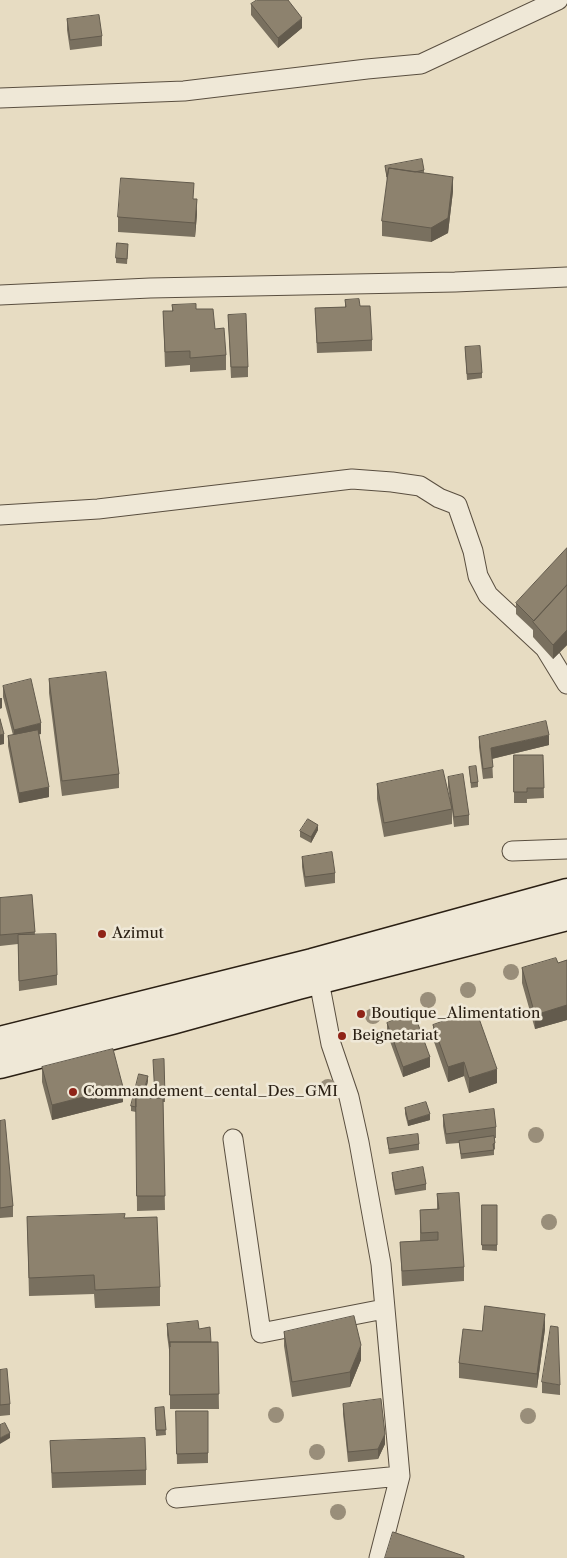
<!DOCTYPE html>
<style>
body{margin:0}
canvas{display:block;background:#e7dcc2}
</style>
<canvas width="567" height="1558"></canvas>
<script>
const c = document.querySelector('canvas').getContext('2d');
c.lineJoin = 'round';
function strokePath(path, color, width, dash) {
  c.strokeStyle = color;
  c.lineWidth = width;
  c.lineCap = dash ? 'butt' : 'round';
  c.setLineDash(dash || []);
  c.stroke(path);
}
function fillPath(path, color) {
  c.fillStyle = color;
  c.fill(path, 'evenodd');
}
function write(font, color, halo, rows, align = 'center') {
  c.font = font + ' "Libre Caslon Text",serif';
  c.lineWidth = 5;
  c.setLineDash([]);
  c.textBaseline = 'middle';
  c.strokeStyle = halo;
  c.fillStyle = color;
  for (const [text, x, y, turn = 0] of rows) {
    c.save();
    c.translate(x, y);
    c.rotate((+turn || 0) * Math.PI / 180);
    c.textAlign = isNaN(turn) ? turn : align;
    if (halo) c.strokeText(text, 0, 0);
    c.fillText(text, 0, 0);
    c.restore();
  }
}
const street = new Path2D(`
 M0 98 184 91 367 69 421 64 558 0
 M0 295 150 288 455 282 567 277
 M0 515 98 509 352 479 392 482 420 486 439 498 457 505 473 551 478 576 488 595 545 648 567 684
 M512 851 567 849
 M319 981 331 1044 349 1097 359 1142 381 1264 400 1476 379 1558
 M233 1139 261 1333 384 1309
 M176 1498 400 1476`);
const secondary = new Path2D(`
 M0 1040 312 962 567 892
 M0 1065 172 1021 298 986 567 917`);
strokePath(street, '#5a4f40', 21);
strokePath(secondary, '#2b2014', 29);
strokePath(street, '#efe8d7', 19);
strokePath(secondary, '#efe8d7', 26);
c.fillStyle = '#998e7a';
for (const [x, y] of [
 [511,972],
 [468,990],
 [428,1000],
 [373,1016],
 [328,1087],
 [536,1135],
 [549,1222],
 [276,1415],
 [528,1416],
 [317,1452],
 [338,1512]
]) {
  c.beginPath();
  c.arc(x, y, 8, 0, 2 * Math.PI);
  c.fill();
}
fillPath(new Path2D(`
 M251 4 302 28 278 48 251 15Z
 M67 19 102 36V46L70 50 67 30Z
 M385 166 424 170V173L453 191 448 233 431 242 382 236V221L387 180Z
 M194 199 197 214 195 237 118 232V217Z
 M128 249 127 264 116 263V258Z
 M345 300 360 306 372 340V351L317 353 315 308 345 307Z
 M172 305 196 309 215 329 226 355V370L190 372V365L165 367 163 311H172Z
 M228 315 248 367V377L231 378Z
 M465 347 482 373V378L467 380Z
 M567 548V645L553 659 533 637V630L516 614V603Z
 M49 679 119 774V788L62 796 49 693Z
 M3 686 41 734H39L49 797 19 803 8 746V736L13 735 3 697Z
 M479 737 549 745 492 759 493 778 483 779 479 747Z
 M514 755H543L544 798 527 799V803H514Z
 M469 767 478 782V787L471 788Z
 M448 777 469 815V825L454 827 452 810V824L384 837 377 799V784L451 807 448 787Z
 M318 830 311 843 300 837V831Z
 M302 857 335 873V883L305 887 302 867Z
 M32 895 35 935 57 975V985L19 991 18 944 0 946V898Z
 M567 960V1020L535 1029 522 983V968L558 963Z
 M387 1023 430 1067 403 1077 387 1033Z
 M433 1025 497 1083 469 1093 464 1076 448 1082 433 1039Z
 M42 1067 123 1102 52 1120 42 1082Z
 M148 1081 144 1098 165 1097V1102H163L165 1210 137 1211 136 1112 131 1111V1106Z
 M405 1108 430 1120 408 1126 405 1114Z
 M443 1115 496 1127V1138H495V1149H494V1155L461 1159 459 1143 446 1144 443 1126Z
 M0 1121 13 1206V1217L0 1218Z
 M387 1138 419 1144V1150L389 1154Z
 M392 1173 426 1184V1190L395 1195 392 1178Z
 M437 1194 464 1267V1281L402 1286 400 1242 420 1241V1210L437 1209Z
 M482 1205H497V1251L482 1250Z
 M27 1217 125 1218 160 1287V1306L95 1308 94 1294 29 1296Z
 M167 1324 199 1329 211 1342H218L219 1409H170V1357L167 1335Z
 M545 1329 537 1388 459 1378V1363L482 1331Z
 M284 1332 361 1360 350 1387 292 1397 284 1346Z
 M0 1370 10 1404V1415L0 1416Z
 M542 1382 560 1385V1395L542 1393Z
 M343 1404 385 1444 378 1459 348 1462 343 1414Z
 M164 1407 166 1435 156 1436 155 1408Z
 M176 1411H208V1463L177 1464Z
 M50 1441 146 1470V1485L52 1488Z`), '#79705f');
fillPath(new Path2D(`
 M302 18V28L278 48V38Z
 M453 177V191L448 233 431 242V228Z
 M197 199V214L195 237V223Z
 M567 630V645L553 659V645Z
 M0 698H2V708L0 709Z
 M41 723V734L14 740V730Z
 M4 734V744L0 745V735Z
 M549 735V745L491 759V748Z
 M49 787V797L19 803V793Z
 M318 825V830L311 843V837Z
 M567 1005V1020L535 1029V1015Z
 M430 1057V1067L403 1077V1067Z
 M464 1062V1076L448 1082V1067Z
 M497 1069V1083L469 1093V1078Z
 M148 1076V1081L140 1113V1108Z
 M123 1087V1102L52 1120V1105Z
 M430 1114V1120L408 1126V1121Z
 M545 1314V1329L537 1388V1374Z
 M361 1345V1360L350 1387V1372Z
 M10 1433V1438L0 1444V1438Z
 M385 1434V1444L378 1459V1449Z`), '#635b4d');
const building = new Path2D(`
 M257 0H288L302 18 278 38 251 4Z
 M99 15 102 36 70 40 67 19Z
 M422 159 424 170 415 172 389 168 387 177 385 166Z
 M389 168 453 177 448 218 431 228 382 221Z
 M121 178 194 183 193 199H197L195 223 118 217Z
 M117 243 128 244 127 259 116 258Z
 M359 299 360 306H370L372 340 317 343 315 308 346 307 345 300Z
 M196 304V309H213L215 329 224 328 226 355 190 358V351L165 352 163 311H173L172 305Z
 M246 314 248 367H231L228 315Z
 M480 346 482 373 467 374 465 347Z
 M567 548V585L534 621 516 603Z
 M567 585V630L553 645 533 622Z
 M106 672 119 774 62 781 49 679Z
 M31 679 41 723 14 730 3 686Z
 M0 719 4 734 0 735Z
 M546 721 549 735 491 748 493 767 483 769 479 737Z
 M38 730 49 787 19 793 8 736Z
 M514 755H543L544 788H527V792H514Z
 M476 766 478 782 471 783 469 767Z
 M443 770 452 809 384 823 377 784Z
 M463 774 469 815 454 817 448 777Z
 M308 819 318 825 311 837 300 831Z
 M332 852 335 873 305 877 302 857Z
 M32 895 35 932 0 935V898Z
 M56 934 57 975 19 981 18 935Z
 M556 958 558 963 567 960V1005L535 1015 522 968Z
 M476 1010 497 1069 469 1078 464 1062 448 1067 433 1025Z
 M414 1013 430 1057 403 1067 387 1023Z
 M113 1049 123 1087 52 1105 42 1067Z
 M164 1059 165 1097H155L153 1060Z
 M139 1074 148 1076 142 1098H136V1107L131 1106Z
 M136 1098H163L165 1196H137Z
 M426 1102 430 1114 408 1121 405 1108Z
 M494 1109 496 1127 446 1134 443 1115Z
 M5 1120 13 1206 0 1208V1121Z
 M418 1134 419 1144 389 1149 387 1138Z
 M494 1136 495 1143 493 1144 494 1150 461 1154 459 1141Z
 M423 1167 426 1184 395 1190 392 1173Z
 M459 1193 464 1267 402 1271 400 1242 438 1240V1232L421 1233 420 1210 439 1209 437 1194Z
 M482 1205H497V1245H482Z
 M125 1214 124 1218 157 1217 160 1287 95 1290 94 1275 29 1278 27 1217Z
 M485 1306 545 1314 537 1374 459 1363 463 1329 482 1331Z
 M354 1316 361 1345 350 1372 292 1382 284 1332Z
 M198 1321 199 1329 210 1327 211 1342H170V1347L167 1324Z
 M551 1326 558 1327 560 1385 542 1382Z
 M170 1342H218L219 1394 170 1395Z
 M7 1369 10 1404 0 1405V1370Z
 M381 1399 385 1434 378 1449 348 1452 343 1404Z
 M164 1407 166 1430H156L155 1408Z
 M176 1411H208V1453L177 1454Z
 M5 1423 10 1433 0 1438V1425Z
 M145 1438 146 1470 52 1473 50 1441Z
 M393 1532 464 1556V1558H385Z`);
fillPath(building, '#8d826e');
strokePath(building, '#635b4d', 1);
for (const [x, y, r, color] of [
 [102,934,5,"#8f2418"],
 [361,1014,5,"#8f2418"],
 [342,1036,5,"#8f2418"],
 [73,1092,5,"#8f2418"]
]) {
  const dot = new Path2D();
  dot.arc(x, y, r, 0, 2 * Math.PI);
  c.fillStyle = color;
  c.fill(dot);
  strokePath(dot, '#efe8d7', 2);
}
write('15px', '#2b2014', '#efe8d7', [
 ["Azimut",112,934],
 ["Boutique_Alimentation",371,1014],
 ["Beignetariat",352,1036],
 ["Commandement_cental_Des_GMI",83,1092]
], 'left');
</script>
